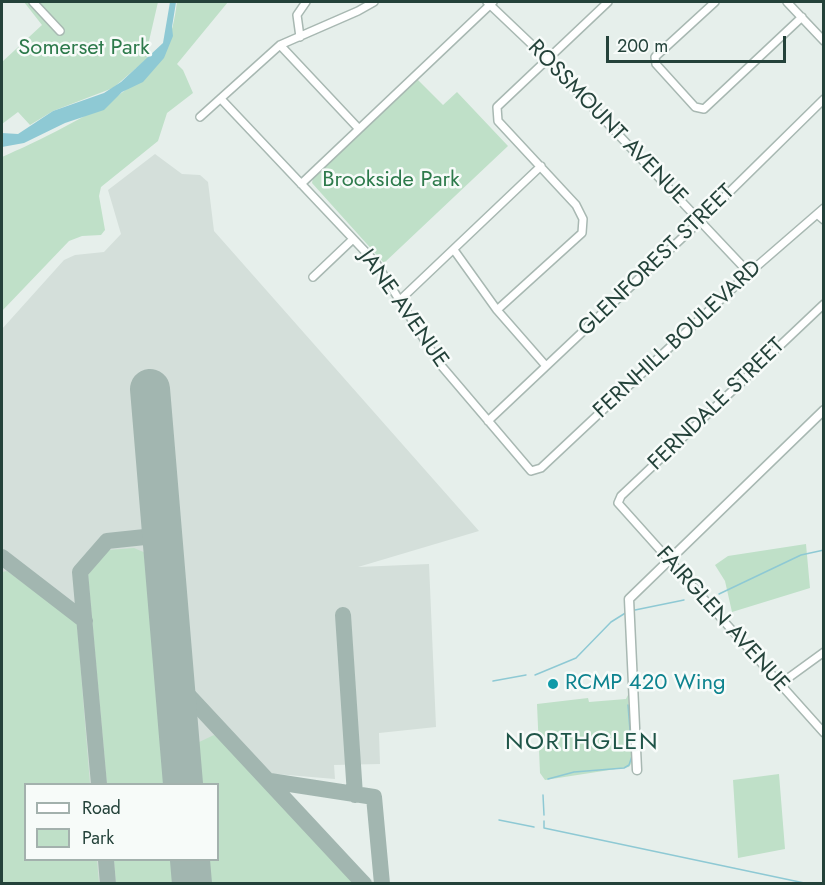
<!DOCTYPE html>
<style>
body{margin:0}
#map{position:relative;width:825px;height:885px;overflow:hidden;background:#e6efeb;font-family:Jost,sans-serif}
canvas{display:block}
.frame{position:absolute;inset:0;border:3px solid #24423a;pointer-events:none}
.legend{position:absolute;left:24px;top:783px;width:195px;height:78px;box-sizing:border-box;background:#f7fbf9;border:2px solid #a3b1ad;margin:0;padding:8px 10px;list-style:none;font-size:18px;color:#24423a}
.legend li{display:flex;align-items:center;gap:12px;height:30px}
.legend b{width:30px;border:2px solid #a3b1ad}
.scale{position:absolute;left:606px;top:36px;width:180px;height:27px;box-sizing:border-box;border:3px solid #24423a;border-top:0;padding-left:8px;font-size:18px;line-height:21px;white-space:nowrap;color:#24423a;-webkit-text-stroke:4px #f7fbf9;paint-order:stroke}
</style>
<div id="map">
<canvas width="825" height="885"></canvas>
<div class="frame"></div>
<ul class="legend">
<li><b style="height:8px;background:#fff"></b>Road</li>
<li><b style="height:16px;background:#bfe0c8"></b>Park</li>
</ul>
<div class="scale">200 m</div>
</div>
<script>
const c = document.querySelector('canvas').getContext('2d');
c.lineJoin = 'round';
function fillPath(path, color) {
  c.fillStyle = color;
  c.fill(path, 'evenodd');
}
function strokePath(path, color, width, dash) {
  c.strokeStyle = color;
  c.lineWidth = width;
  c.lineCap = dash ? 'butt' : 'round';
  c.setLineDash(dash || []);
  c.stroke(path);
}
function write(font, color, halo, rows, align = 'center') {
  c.font = font + ' Jost,sans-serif';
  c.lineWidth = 5;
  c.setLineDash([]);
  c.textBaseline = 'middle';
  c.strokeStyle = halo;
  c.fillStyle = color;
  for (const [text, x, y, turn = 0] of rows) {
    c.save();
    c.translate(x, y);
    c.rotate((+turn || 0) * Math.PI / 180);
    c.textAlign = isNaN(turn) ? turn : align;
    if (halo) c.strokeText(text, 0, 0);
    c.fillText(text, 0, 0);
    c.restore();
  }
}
fillPath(new Path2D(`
 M155 154 182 174 200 175 208 182 214 231 479 531 358 567 429 564 436 727 379 733 380 764 334 765 335 779 276 774 272 783 375 883 2 884V329L64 260 75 255 104 252 121 234 108 190ZM26 784H218V860H26Z`), '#d4dfda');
fillPath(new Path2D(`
 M24 2H158L146 54 148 58 113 88 53 111 30 125 18 112 2 124V62L42 25Z
 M177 2H228L177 64 183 70 193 93 167 113 158 141 101 187 99 196 105 230 101 235 82 236 69 241 2 311V157C46 138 127 98 158 62 169 49 175 19 177 2Z
 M417 79 443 105 457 92 508 146 384 263 312 183 313 178Z
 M806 544 810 588 732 612 725 581 715 565 728 556Z
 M134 548 148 554 168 784H107L88 575 108 550Z
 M7 571 77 623 90 784H26V860H97L99 883H2V572Z
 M628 695 633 761 629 767 545 780 540 773 537 704 588 698 589 702 626 699Z
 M214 735 272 783 360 883H205L204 860H218V784H198L195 744Z
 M779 774 785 849 738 858 733 780Z
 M114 860H174L176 883H116Z`), '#bfe0c8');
fillPath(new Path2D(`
 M170 2H176L172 27 173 36 164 58 143 82 122 92 104 110 65 123 24 143 2 147V133L18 134 53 111 104 93 121 82 163 43Z`), '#8ec9d4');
strokePath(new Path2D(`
 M719 594 801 555 824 550
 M635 610 684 600
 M535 675 576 658 611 622 627 612
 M493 681 526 675
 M548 779 574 772 624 768 629 765 632 756 628 705
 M543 795 544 815
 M499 820 534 827
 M544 821V828L809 884`), '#8ec9d4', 1.5);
strokePath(new Path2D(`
 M2 557 85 621
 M343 615 355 795
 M175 681 364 884
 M270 781 374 797 382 884
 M99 784 80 572 107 541 145 537 164 542
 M106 860 108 884`), '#a2b6b0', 16);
strokePath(new Path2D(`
 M150 389 183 784
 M190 860 192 884`), '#a2b6b0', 40);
const minor = new Path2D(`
 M33 2 60 31
 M487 2 547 59 749 273
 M715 2 655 57 656 64 695 107 704 109 802 17
 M787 2 824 41
 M300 37 297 15 306 2
 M280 45 359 129
 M221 99 376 263 439 363 531 471 541 468 749 273 824 208
 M200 117 280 45 358 11 374 2
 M301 184 493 2
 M817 214 824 220
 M454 250 497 310 546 366
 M313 277 353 239
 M400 300 541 166
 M824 304 621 496 618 503 824 733
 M497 310 582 233 583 219 576 205 498 121 497 107 608 2
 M488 421 700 221 824 99
 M780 684 824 652`);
const tertiary = new Path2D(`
 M637 770 629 599 824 410`);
strokePath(minor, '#a8b8b2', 10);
strokePath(tertiary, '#a8b8b2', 11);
strokePath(minor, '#fff', 7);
strokePath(tertiary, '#fff', 8);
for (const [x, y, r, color] of [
 [553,684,6,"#0f9aa8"]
]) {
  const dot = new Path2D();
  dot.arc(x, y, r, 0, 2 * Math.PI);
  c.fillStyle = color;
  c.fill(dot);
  strokePath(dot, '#f7fbf9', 2);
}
write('22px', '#2d7a4b', '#f7fbf9', [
 ["Somerset Park",84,49],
 ["Brookside Park",391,181]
]);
write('22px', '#24423a', '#f7fbf9', [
 ["ROSSMOUNT AVENUE",607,123,46],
 ["GLENFOREST STREET",657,261,-44],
 ["JANE AVENUE",403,309,55],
 ["FERNHILL BOULEVARD",678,340,-43],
 ["FERNDALE STREET",717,405,-44],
 ["FAIRGLEN AVENUE",722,620,48]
]);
write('22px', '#0d838f', '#f7fbf9', [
 ["RCMP 420 Wing",565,684]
], 'left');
c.letterSpacing = '1.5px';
write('24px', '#1f5548', '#f7fbf9', [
 ["NORTHGLEN",582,743]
]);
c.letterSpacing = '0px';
</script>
